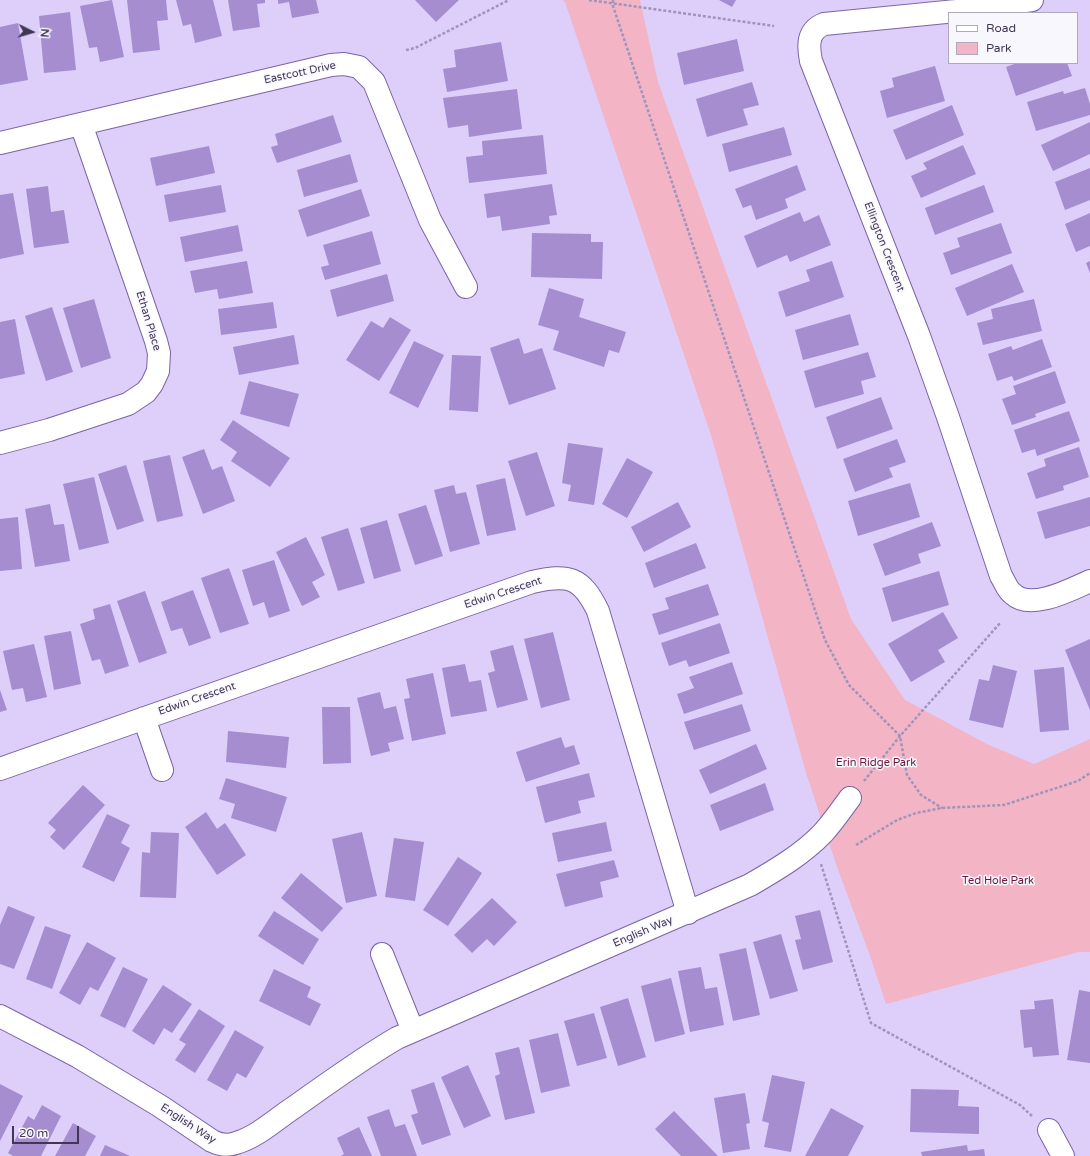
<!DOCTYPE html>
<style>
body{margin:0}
#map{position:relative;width:1090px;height:1156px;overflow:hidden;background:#ddcffa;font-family:"Varela Round",sans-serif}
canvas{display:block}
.legend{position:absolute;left:948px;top:12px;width:130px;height:52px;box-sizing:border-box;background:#f9f7fe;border:1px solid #afaaba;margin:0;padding:5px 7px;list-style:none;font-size:12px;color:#413754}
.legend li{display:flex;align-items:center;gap:8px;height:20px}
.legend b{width:20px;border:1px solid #afaaba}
.north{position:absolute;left:12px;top:12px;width:40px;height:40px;-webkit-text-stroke:3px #f9f7fe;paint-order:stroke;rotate:95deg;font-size:11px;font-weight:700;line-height:16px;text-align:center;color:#413754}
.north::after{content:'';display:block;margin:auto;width:14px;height:18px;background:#413754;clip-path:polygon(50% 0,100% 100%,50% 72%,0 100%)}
.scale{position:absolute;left:12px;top:1126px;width:67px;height:18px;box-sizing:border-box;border:2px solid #413754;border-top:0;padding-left:5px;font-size:12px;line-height:14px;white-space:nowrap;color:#413754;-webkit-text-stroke:3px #f9f7fe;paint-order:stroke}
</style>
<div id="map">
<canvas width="1090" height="1156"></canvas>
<ul class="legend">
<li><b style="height:5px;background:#fff"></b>Road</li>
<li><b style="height:11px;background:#f3b4c6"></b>Park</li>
</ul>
<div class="north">N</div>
<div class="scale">20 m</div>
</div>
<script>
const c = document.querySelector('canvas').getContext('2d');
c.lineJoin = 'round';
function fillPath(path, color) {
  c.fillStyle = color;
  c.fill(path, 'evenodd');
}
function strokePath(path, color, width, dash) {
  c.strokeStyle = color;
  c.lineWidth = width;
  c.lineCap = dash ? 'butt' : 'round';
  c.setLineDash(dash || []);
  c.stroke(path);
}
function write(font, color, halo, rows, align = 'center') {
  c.font = font + ' "Varela Round",sans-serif';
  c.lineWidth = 3;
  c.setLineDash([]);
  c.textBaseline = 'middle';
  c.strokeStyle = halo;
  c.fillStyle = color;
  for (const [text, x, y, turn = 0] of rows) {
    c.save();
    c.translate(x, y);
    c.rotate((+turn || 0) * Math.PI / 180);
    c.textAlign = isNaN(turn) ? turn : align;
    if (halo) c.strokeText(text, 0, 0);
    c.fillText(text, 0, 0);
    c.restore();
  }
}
fillPath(new Path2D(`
 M563 0H640L658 82 851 619 905 700 987 744 1034 764 1090 739V952H1079L886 1004 869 953 837 867 806 773 711 435 565 2Z`), '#f3b4c6');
fillPath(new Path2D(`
 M112 0 124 57 100 62 97 47 89 48 80 6Z
 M127 0H166L168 20 157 21 160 50 133 53Z
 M176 0H213L222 36 195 43 191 24 183 26Z
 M228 0H265V3L257 4 260 27 233 31Z
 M278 0H316L319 13 292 18 289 2 278 4Z
 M415 0H459L436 22Z
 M719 0H736L732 7Z
 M70 12 76 70 44 73 39 16Z
 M18 23 28 80 0 85V27Z
 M737 39 744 71 684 85 677 53Z
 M501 42 508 81 447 92 443 69 456 67 454 50Z
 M1017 63H1067L1072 76 1016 96 1006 67Z
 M935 66 945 101 887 118 880 91 894 87 892 78Z
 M752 82 759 105 743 109 748 125 707 137 696 99Z
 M1085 88 1090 104V115L1036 131 1027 102 1063 91 1064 94Z
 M517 89 522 129 469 137 468 125 448 128 443 98Z
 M952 105 964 135 906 160 893 130Z
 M333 115 342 142 277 163 271 147 278 145 275 134Z
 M1090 122V154L1053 171 1041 145Z
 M784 127 792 155 729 172 722 144Z
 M543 135 547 174 469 183 466 157 483 155 482 141Z
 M963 145 976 174 921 198 911 176 927 169 923 163Z
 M209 146 215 173 156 186 150 158Z
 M350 154 358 182 304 197 297 170Z
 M797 165 806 190 785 199 788 208 756 220 751 205 743 208 735 189Z
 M1090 168V200L1065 210 1055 182Z
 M552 184 557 215 549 216 550 224 502 231 500 216 487 218 484 194Z
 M221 185 226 212 169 222 164 195Z
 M984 185 994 212 935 235 925 208Z
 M48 186 51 212 64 210 69 243 34 248 26 189Z
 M361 189 370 216 307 237 298 210Z
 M13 193 24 254 0 259V195Z
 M800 212 804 222 819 215 831 245 790 262 787 255 757 268 744 236Z
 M1090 213V246L1076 252 1065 224Z
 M1001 223 1012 253 951 275 943 253 960 247 957 238Z
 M238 225 243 251 185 262 180 237Z
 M372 231 381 264 325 280 321 267 329 265 323 245Z
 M532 233 591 234V242H603L602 279 531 277Z
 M247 261 253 293 219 299 217 289 195 293 190 271Z
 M832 261 844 297 786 317 778 292 810 281 806 270Z
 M1090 261V273L1086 263Z
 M1012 264 1024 292 967 316 955 288Z
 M387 274 394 301 337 317 330 290Z
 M549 288 584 299 579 317 626 332 619 353 609 350 604 367 553 350 559 331 538 325Z
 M94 299 111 358 81 368 63 308Z
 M1034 299 1042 331 983 345 977 323 993 319 991 309Z
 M273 302 277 328 221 335 218 309Z
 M52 307 73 372 46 381 25 316Z
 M850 314 859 345 803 360 795 330Z
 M390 317 411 330 379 381 346 360 371 321 383 328Z
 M15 319 25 374 0 379V322Z
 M294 335 299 364 239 375 233 347Z
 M519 338 524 354 542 348 556 389 509 405 490 348Z
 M1042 339 1052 367 1014 381 1012 376 997 381 988 354 1011 346 1013 350Z
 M414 341 444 355 418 408 389 393Z
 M868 352 876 377 861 381 864 394 815 408 804 371Z
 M452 355 481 356 478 412 449 410Z
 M1055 371 1066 403 1035 414 1036 417 1012 425 1002 399 1016 394 1013 386Z
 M249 381 299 394 289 427 240 414Z
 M881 397 893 429 837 449 826 417Z
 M1069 411 1080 441 1037 456 1035 449 1022 453 1014 430Z
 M233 420 290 458 270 487 231 461 237 452 220 440Z
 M897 439 906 462 889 468 893 477 855 492 843 459Z
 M568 443 603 448 594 505 568 501 571 485 562 483Z
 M1079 447 1089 477 1063 486 1064 490 1036 499 1027 473 1046 466 1044 459Z
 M204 449 212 470 222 466 235 501 203 514 182 457Z
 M537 452 555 506 526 516 508 461Z
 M170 455 183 516 157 522 143 461Z
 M627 458 653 472 627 518 602 504Z
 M126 465 144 521 117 530 98 474Z
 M94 477 109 543 79 550 63 484Z
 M505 478 516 530 487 536 476 485Z
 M910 483 920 517 858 536 848 501Z
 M454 485 456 494 466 492 480 544 450 552 434 490Z
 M1090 497V526L1045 539 1037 512Z
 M678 502 691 527 644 552 631 527Z
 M50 504 54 525 64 524 70 561 35 567 25 509Z
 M426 505 443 556 415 565 398 514Z
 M18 517 22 569 0 571V519Z
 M387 520 401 571 374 579 360 528Z
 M932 522 941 546 918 554 921 563 885 576 873 544Z
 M348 528 365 583 338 591 321 537Z
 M306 537 325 575 312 582 320 597 302 606 276 552Z
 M696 543 706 568 654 588 645 563Z
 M274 560 290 611 269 618 264 602 253 606 242 570Z
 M229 568 249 624 220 633 201 578Z
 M939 571 949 605 892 622 882 588Z
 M708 584 719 615 659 635 652 614 669 609 665 598Z
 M193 590 211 638 189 646 182 628 171 631 161 602Z
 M145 591 167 653 139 663 117 601Z
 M110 604 129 666 105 674 100 659 92 661 80 624 95 619 93 609Z
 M943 612 958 638 938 650 945 662 911 682 888 644Z
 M720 623 730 653 689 667 686 660 669 666 661 643Z
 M71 631 81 684 54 690 44 636Z
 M553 632 570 700 541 708 524 639Z
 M1090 639V710L1065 650Z
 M34 644 47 697 26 702 23 688 12 690 3 651Z
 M513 645 528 700 497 708 488 673 495 671 490 651Z
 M732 662 743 694 684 714 677 694 694 688 689 677Z
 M465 664 469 682 481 680 487 711 451 717 442 668Z
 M993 665 1017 671 1003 728 969 720 979 679 989 681Z
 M1064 667 1069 730 1040 732 1034 670Z
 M433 673 446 734 412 741 404 699 410 698 406 679Z
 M0 690 7 710 0 712Z
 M380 692 384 709 396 706 404 739 388 743 390 751 371 756 357 698Z
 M742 704 751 731 694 750 684 722Z
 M322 707H350L351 763 323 764Z
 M228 731 289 737 286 768 226 762Z
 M561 737 565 748 574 745 580 764 526 782 516 752Z
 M756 744 767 769 710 794 699 770Z
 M589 773 595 797 578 801 581 813 545 823 536 787Z
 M226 778 287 797 276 832 231 818 235 804 219 799Z
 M765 783 774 810 720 831 710 805Z
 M83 785 105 805 64 850 50 837 56 830 48 823Z
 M206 812 217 829 225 823 246 855 217 875 185 827Z
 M107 814 130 825 121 843 130 848 114 882 82 867Z
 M606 822 612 851 558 862 552 833Z
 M151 832 179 833 176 898 140 897 142 852 150 853Z
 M362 832 377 896 346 903 332 839Z
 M394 838 424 842 415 901 385 897Z
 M458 857 482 873 448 926 423 910Z
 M614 860 619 877 600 882 603 897 565 907 556 874Z
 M301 873 343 908 322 932 281 898Z
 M492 898 517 922 494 946 487 939 472 953 454 935Z
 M8 906 35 917 14 969 0 964V925Z
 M820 910 833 962 803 970 795 940 801 939 795 916Z
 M274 911 319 939 303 965 258 936Z
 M45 926 71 935 52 989 26 979Z
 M781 934 798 991 770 999 753 942Z
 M87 942 116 958 98 991 90 987 80 1005 59 993Z
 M746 948 760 1015 733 1021 719 954Z
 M123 967 148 979 125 1028 100 1016Z
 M701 967 705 989 717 987 724 1025 690 1032 678 971Z
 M274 969 311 987 307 997 321 1004 310 1026 259 1001Z
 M671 978 685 1034 655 1042 641 986Z
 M163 985 192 1004 172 1033 164 1028 154 1045 132 1031Z
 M1079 990 1090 992V1063L1067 1060Z
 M628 998 646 1057 618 1066 600 1007Z
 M1053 999 1059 1055 1033 1057 1032 1047 1024 1048 1020 1010 1035 1009 1034 1001Z
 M199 1009 225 1026 195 1073 175 1060 186 1044 179 1040Z
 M594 1013 607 1058 577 1066 564 1021Z
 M235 1030 264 1047 246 1078 237 1073 227 1091 207 1080Z
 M558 1033 570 1086 541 1093 529 1040Z
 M519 1047 535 1113 505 1120 495 1076 500 1074 495 1053Z
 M468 1065 491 1116 464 1128 441 1077Z
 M772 1075 805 1082 791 1152 764 1147 769 1123 762 1121Z
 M434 1082 451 1135 422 1145 411 1115 418 1113 411 1090Z
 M0 1084 23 1096 0 1141Z
 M911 1089 959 1090 958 1106 979 1107V1134L910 1132Z
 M745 1093 750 1123 746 1124 750 1149 723 1153 714 1098Z
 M42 1105 61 1116 41 1156H13L8 1153 28 1116 34 1120Z
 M831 1108 864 1126 848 1156H805Z
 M389 1109 395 1127 405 1124 417 1156H381L367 1117Z
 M674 1111 718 1156H681L655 1129Z
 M73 1123 96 1136 85 1156H55Z
 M359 1127 372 1156H341L344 1154 337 1138Z
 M105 1145 130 1156H100Z
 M967 1145 968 1151 984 1149 985 1156H922L921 1152Z`), '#a58dd0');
const minor = new Path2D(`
 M1032 0 956 11 824 24C807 31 808 46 811 61L919 336 948 417 1001 576C1005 582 1007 590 1013 594 1031 611 1072 589 1090 581
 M0 143 331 65 344 64 359 67 374 82 430 220 466 287
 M0 443 49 430 128 404 146 392 152 384 158 371 159 353 156 341 81 124
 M144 718 162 770
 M0 769 532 582C568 574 581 576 598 611L688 913
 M382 954 413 1031
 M0 1016 77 1056 160 1106 212 1141C220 1145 228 1146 236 1143 257 1137 275 1120 293 1108 327 1084 361 1059 397 1038L750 885C776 870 803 854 823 833 833 822 841 810 850 798
 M1049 1130 1063 1156`);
strokePath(minor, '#7b64a4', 24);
strokePath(new Path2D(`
 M589 0 774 26
 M613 0V6L825 640 849 685 900 736 907 775 921 795 942 808
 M406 50 415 48 509 0
 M864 781 900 736 1001 622
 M856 845 897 820 916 813 942 808 1004 805 1078 781 1090 773
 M821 864 871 1023 1020 1105 1032 1116`), '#a194ba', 2.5, [3, 2]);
strokePath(minor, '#fff', 22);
write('11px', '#413754', '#f9f7fe', [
 ["Eastcott Drive",300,73,-12],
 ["Ellington Crescent",884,247,69],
 ["Ethan Place",148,321,73],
 ["Edwin Crescent",503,593,-18],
 ["Edwin Crescent",197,699,-19],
 ["English Way",643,932,-23],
 ["English Way",188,1124,33]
]);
write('11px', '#671939', '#f9f7fe', [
 ["Erin Ridge Park",876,763],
 ["Ted Hole Park",998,881]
]);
</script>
